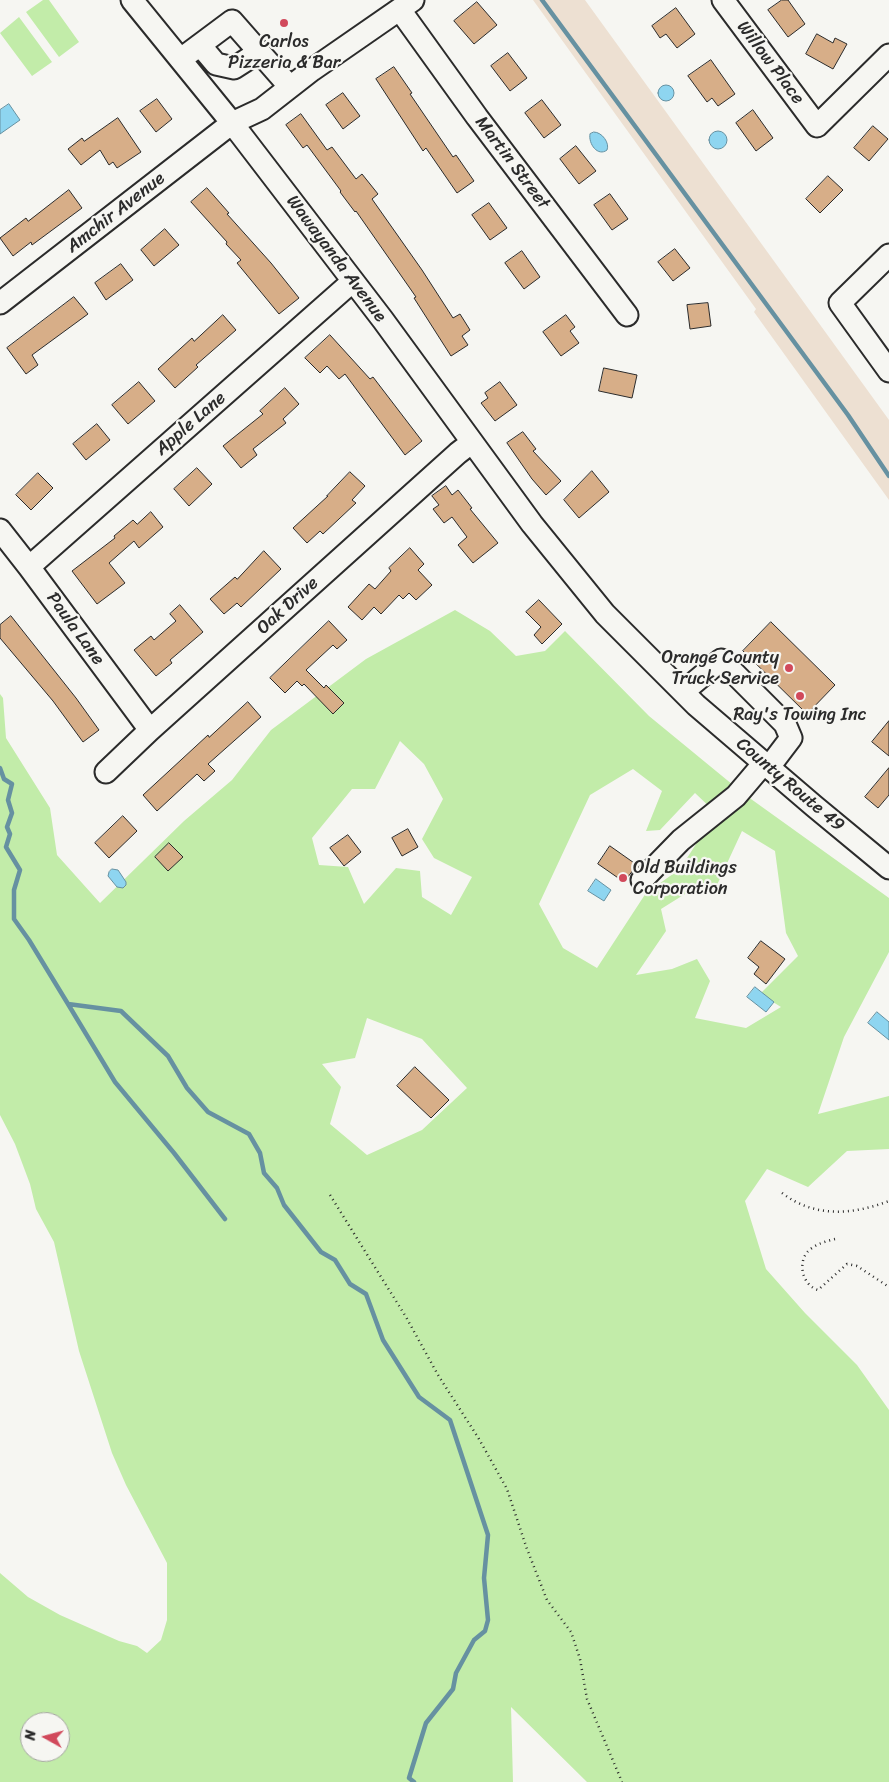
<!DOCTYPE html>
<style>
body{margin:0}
#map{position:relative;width:889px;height:1782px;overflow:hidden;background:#f6f6f2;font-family:Sriracha,sans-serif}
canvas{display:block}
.north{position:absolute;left:20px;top:1712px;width:50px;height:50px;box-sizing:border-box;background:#f6f6f2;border:1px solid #a5a5a2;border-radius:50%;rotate:277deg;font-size:14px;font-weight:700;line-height:20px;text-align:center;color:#2b2b2b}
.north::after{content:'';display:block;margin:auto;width:18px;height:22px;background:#d1495b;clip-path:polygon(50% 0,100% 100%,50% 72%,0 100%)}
</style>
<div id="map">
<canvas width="889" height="1782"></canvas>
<div class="north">N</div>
</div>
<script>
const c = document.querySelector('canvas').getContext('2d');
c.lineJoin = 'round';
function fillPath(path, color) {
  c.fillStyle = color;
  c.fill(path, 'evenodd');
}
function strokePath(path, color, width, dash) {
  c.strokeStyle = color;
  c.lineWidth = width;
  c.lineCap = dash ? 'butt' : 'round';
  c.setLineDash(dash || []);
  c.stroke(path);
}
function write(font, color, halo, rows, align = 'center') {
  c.font = font + ' Sriracha,sans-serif';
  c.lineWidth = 4.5;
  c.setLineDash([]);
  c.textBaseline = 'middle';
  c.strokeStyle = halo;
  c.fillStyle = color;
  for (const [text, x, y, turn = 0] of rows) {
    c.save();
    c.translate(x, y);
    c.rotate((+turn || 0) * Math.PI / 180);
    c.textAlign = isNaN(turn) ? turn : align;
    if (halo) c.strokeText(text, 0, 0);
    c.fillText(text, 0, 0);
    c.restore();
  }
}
fillPath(new Path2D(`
 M533 0H585L889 420V500L754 312 756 309Z`), '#ede0d2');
fillPath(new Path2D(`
 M43 0H49L79 42 59 57 26 12Z
 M19 17 52 62 32 76 0 33Z
 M455 610 490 631 516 656 545 651 565 631 649 716 744 794 889 898V952L844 1037 818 1114 889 1096V1149L847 1151 808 1187 767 1169 745 1201 766 1269 805 1313 857 1365 889 1410V1782H587L511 1707 513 1782H0V1573L28 1597 60 1615 119 1641 137 1646 147 1653 161 1640 167 1620V1563L126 1485 112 1453 79 1351 54 1242 36 1209 30 1184 15 1144 0 1115V694L3 698 6 738 50 808 57 855 100 903 184 821 232 780 271 730 366 659ZM400 741 424 764 443 799 422 839 434 858 472 877 451 915 422 897 420 871 396 868 364 904 348 867 319 865 312 838 352 789H375ZM633 769 662 791 646 831 660 830 695 793 716 813 680 869 646 893 597 968 563 948 539 904 590 795ZM742 831 775 851 786 933 798 956 760 994 781 1007 746 1028 695 1018 710 981 697 959 672 969 636 975 666 931 661 909 693 889 717 885ZM367 1018 422 1039 467 1088 422 1130 367 1155 330 1124 341 1087 322 1064 355 1058ZM30 1722H60V1752H30Z`), '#c2eca9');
const water = new Path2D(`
 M658 93a8 8 0 1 1 16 0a8 8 0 1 1-16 0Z
 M9 104 20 120 0 134V110Z
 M709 140a9 9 0 1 1 18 0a9 9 0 1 1-18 0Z
 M594 132C602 132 610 143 607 150 598 157 588 144 590 134Z
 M112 869 118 870 126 882V885L123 888 117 887 108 876 109 872Z
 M596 879 611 890 604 901 588 891Z
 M755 987 774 1002 766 1012 747 997Z
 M877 1012 889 1022V1040L868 1023Z`);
fillPath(water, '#8ed5f0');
strokePath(water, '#6691a1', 1);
strokePath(new Path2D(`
 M542 0 848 415 889 476
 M0 768 4 779 12 784 8 800 12 813 7 827 10 834 6 847 20 870 14 890V919L29 940 68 1004 121 1011 168 1056 187 1088 208 1112 249 1134 260 1153 264 1173 277 1188 284 1205 321 1252 335 1260 350 1284 366 1294 383 1340 419 1397 450 1420 488 1535 484 1578 488 1620 485 1631 474 1640 456 1673 453 1689 426 1723 409 1778 414 1782
 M68 1004 115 1082 174 1153 225 1219`), '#6691a1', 4.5);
const building = new Path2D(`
 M782 0H788L805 24 788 37 768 10Z
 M477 2 497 25 474 44 454 21Z
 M676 8 695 34 677 48 666 34 660 38 652 26Z
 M817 34 833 43 835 38 847 44 833 69 806 54Z
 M508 53 527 78 510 91 491 66Z
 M711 60 735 94 718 106 712 98 707 102 688 76Z
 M394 67 412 93 410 94 453 157 456 155 474 181 457 193 426 148 423 151 376 79Z
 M343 93 360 116 343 129 326 105Z
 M157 99 172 119 156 132 140 111Z
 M542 100 561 125 544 138 525 113Z
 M753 110 773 138 756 151 736 123Z
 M301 114 327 150 332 147 356 179 362 174 378 194 372 199 422 270 453 318 460 314 470 330 462 336 468 345 451 356 414 298 416 297 356 211 355 212 340 192 341 191 307 145 303 148 286 125Z
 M118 118 141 152 117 168 113 162 109 165 100 150 81 165 68 149 82 138 84 141Z
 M873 126 888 139 869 161 854 148Z
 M576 146 596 171 579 184 560 159Z
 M828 176 843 190 820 213 806 199Z
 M207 188 229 213 227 214 271 263 299 298 279 314 237 263 241 260 226 244 227 242 191 202Z
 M69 190 82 208 32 245 31 242 13 256 0 238 26 218 28 221Z
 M610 194 628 219 612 230 594 205Z
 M489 203 507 228 490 240 472 215Z
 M165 229 179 245 154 266 141 250Z
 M675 249 690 268 673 281 658 262Z
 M522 251 540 277 524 289 505 263Z
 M121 264 133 280 106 300 95 283Z
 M74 297 88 314 32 355 38 365 26 374 7 348Z
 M708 303 711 326 690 329 687 305Z
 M223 315 236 330 196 365 198 367 175 388 158 369 192 338 194 341Z
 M566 315 575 327 570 331 579 343 561 356 543 332Z
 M330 335 370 379 373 377 422 441 405 455 345 374 339 379 327 366 320 373 305 358Z
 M604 368 637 375 632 398 599 391Z
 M139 382 155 401 128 424 112 405Z
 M500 382 517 405 495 421 481 403 488 398 485 393Z
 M285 388 299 404 283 419 286 423 253 449 257 455 241 468 223 446 263 414 260 411Z
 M97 424 110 440 86 460 73 444Z
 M523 432 536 449 533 451 561 481 546 495 532 479 507 443Z
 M197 468 212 484 189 506 174 489Z
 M592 471 609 492 579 518 564 500Z
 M350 472 365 486 352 500 356 503 323 534 320 531 307 543 293 528 328 496H327Z
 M38 473 53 488 31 510 16 495Z
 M446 486 452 495 458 490 472 508 470 509 498 543 473 563 458 545 467 537 452 517 444 523 433 509 439 505 432 496Z
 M151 512 163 527 139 548 134 541 109 563 125 583 97 604 72 571 115 538 114 536 133 520 137 524Z
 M410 548 424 564 418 570 432 585 416 600 409 593 403 599 399 595 381 614 374 607 362 620 348 607 369 584 375 589 391 571 389 568Z
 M264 551 281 569 241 607 237 603 224 614 210 599 235 577 237 579Z
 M539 600 562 624 542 644 534 635 541 627 526 612Z
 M180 605 203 632 170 660 172 663 156 676 134 650 151 636 154 640 176 621 170 614Z
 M11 616 76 698 99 730 83 742 53 701 0 638V625Z
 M329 621 347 640 337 649 333 645 306 670 324 688 326 685 344 703 333 714 304 684 302 686 297 681 285 693 270 678Z
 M771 622 835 685 807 714 743 651Z
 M248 702 261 717 208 764 215 771 204 781 197 774 157 811 143 795 208 735 209 737Z
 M889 721V756L872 742Z
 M889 768V795L878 808 865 797Z
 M123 816 137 831 109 858 95 843Z
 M408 829 418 847 402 856 392 838Z
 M348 835 361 852 344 866 330 848Z
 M169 843 183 857 168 871 155 857Z
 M610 846 637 865 624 882 598 864Z
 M761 941 785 959 766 984 754 974 759 967 748 958Z
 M415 1067 449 1100 431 1118 397 1086Z`);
fillPath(building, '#d7ae88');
strokePath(building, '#2b2b2b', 1);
const minor = new Path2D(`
 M132 0 232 123 383 320 532 524 605 614 696 705 814 806 889 868
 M723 0 817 126 889 55
 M400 10 477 117 627 315
 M200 45 216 64 234 68 259 52
 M181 59 232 21 290 87
 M889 255 840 303 889 371
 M0 303 232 123 262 109 312 70 413 0
 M0 530 29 567 150 730
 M29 567 353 281
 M683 692 721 660 785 724 791 738 769 767
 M106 772 150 730 458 453 471 443
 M642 880 681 840 736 796 764 763`);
strokePath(minor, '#2b2b2b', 25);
strokePath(new Path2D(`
 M782 1193C815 1218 852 1215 889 1201
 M330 1195 406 1317 438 1375 479 1439 507 1489 527 1549 547 1600 571 1632 580 1659 587 1699 622 1782
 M835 1239C827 1241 819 1243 812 1248 796 1258 801 1285 818 1290L847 1264 857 1266 889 1287`), '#2b2b2b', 2.5, [1, 4]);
strokePath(minor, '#f6f6f2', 21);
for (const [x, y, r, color] of [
 [284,23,5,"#d1495b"],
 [789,668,5,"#d1495b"],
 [800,696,5,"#d1495b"],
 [623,878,5,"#d1495b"]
]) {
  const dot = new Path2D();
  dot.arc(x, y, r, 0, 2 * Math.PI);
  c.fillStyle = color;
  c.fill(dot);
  strokePath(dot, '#f6f6f2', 2);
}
write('18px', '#2b2b2b', '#f6f6f2', [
 ["Carlos",284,42],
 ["Pizzeria & Bar",284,63],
 ["Orange County",779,658,"right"],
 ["Truck Service",779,679,"right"],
 ["Ray's Towing Inc",800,715],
 ["Old Buildings",633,868,"left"],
 ["Corporation",633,889,"left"]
]);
write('18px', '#2b2b2b', '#f6f6f2', [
 ["Willow Place",770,63,53],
 ["Martin Street",512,163,53],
 ["Amchir Avenue",116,213,-38],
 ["Wawayanda Avenue",336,259,53],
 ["Apple Lane",191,424,-41],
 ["Oak Drive",288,606,-42],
 ["Paula Lane",75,629,54],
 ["County Route 49",790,785,40]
]);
</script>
